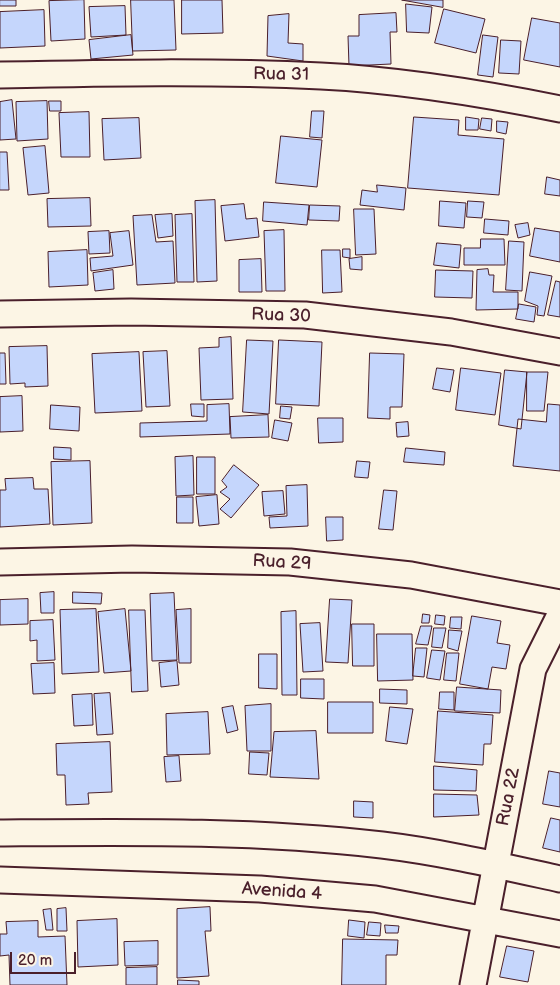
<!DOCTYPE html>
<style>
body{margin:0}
#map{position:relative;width:560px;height:985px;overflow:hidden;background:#fcf5e5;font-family:"Balsamiq Sans",sans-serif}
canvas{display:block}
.scale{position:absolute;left:10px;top:952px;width:66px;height:22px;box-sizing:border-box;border:2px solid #4a1f2b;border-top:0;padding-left:6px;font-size:15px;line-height:18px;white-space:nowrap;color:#4a1f2b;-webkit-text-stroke:4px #fcf5e5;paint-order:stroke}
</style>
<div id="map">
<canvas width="560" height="985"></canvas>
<div class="scale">20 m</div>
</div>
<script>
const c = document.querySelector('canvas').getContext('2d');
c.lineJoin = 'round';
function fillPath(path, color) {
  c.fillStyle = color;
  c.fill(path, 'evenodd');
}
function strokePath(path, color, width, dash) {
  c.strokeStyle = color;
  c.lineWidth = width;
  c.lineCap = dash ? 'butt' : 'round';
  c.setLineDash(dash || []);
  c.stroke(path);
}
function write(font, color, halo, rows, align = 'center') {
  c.font = font + ' "Balsamiq Sans",sans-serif';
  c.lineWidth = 5;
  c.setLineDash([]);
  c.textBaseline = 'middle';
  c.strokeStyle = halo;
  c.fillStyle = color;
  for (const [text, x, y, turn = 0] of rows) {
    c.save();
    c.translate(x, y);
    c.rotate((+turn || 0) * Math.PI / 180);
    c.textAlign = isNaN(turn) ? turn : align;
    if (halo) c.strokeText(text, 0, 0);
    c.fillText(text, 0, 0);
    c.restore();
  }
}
const building = new Path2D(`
 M0 0H16V6H0Z
 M84 0 85 39 51 41 49 1Z
 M131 0H174L176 50 133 51Z
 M182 0H222L223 33 182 34Z
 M402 0H443V7Z
 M406 4 432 7 429 33 407 32Z
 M125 6 126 35 91 37 89 7Z
 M444 9 485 19 476 53 435 43Z
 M44 10 45 46 0 48V12Z
 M396 13 397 32H390L391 64 349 66 348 36H359V15Z
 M289 14 288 43 303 44V61L267 56 268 16Z
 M532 18 560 23V67L524 60Z
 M131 35 133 55 91 59 89 40Z
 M483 35 498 37 493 77 478 75Z
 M501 40 521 41 519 74 499 73Z
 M12 100 16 139 0 140V102Z
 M47 101 48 139 17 141 16 102Z
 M49 101H61V111H50Z
 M312 111H324L322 138 310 137Z
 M89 112 90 157H61L59 113Z
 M414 117 459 120 458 135 504 139 499 195 408 188Z
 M466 117 479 119 478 130H466Z
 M139 118 141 158 104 160 102 119Z
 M482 118 492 119 491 131 480 129Z
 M497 121 508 122 506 134 497 132Z
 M281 136 322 140 317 187 276 183Z
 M45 146 49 193 28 195 23 148Z
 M0 152H7L9 190H0Z
 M547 177 560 180V196L545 194Z
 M377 185 406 188 404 210 360 205 362 190 377 192Z
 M90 198 91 226 48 227 47 199Z
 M215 200 217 281 197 282 195 201Z
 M440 201 466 203 464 228 439 226Z
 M468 201 484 202 482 218 467 217Z
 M264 202 309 205 307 225 263 221Z
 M244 204 246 219 257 218 259 237 225 241 221 206Z
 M310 205 340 206 339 221 309 220Z
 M354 209H374L376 254 356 255Z
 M172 214 173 236 158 238 155 215Z
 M192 214 194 282H177L175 215Z
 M152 215 156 242 173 241 175 283 137 285 133 216Z
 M485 219 509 221 508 235 484 233Z
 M528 223 530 235 518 238 515 225Z
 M535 228 560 232V262L530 256Z
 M284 230 285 291H266L264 231Z
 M109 231 110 253 89 254 88 232Z
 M129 231 133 265 91 271 90 258 113 256 110 233Z
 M481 239H504L505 265H464V248H480Z
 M509 241 524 242 522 291 506 290Z
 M437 243 461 245 459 268 434 265Z
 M343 249H350V258L343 257Z
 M87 250 88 285 49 287 48 252Z
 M322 250H340L342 292 323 293Z
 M362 257V270L350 269 349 259Z
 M261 259 262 292H239V260Z
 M488 269 489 275H494L493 292H518V309L476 310 477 270Z
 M113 270 114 289 95 291 93 273Z
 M436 270 473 271 472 298 435 297Z
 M530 272 552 276 544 316 537 315 538 306 525 301Z
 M556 281 560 282V317L548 315Z
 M519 304 536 307 534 322 516 319Z
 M231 337 233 399 201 400 199 348 219 347V338Z
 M247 340 273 341 269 414 243 412Z
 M279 340 322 342 319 406 276 404Z
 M47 346 48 386 25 387V383L10 384 9 347Z
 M167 351 170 406 146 407 143 352Z
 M139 352 142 411 95 413 92 354Z
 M0 353H5L6 384H0Z
 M370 353 404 354 402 407H390V419L368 418Z
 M437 368 454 370 450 392 433 389Z
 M461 368 501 373 495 415 456 410Z
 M505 370 527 372 521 429 499 425Z
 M527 372H548L544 411H527Z
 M22 396 23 431 0 432V397Z
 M191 404H204V417L192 416Z
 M229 404 230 434 140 437V423L207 421V405Z
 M548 404 560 405V471L513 466 518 419 546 422Z
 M51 405 80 407 79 431 50 429Z
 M281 406 292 407 290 419 280 418Z
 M268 415 269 437 231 438 230 417Z
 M318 418H343V442L319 443Z
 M275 420 292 423 288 441 272 438Z
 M408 422 409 436 397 437 396 423Z
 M54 447 71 448V460L54 459Z
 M406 448 445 452 444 465 404 462Z
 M193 456 194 495 176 496 175 457Z
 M197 457H215V494H197Z
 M90 461 92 523 53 525 51 462Z
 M357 461 370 462 368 478 355 477Z
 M234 465 259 485 231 518 220 509 230 499 220 492 227 487 222 481Z
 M33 478 34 489H48L50 524 0 527V490H6L5 479Z
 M307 485 308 526 270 528 269 517 287 516 286 486Z
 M384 490 397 491 393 530 379 529Z
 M283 491 285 514 264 516 262 492Z
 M217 495 219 524 199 526 196 497Z
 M177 497H193V523H177Z
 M326 517H343V540L327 541Z
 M54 592V613H41L40 593Z
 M73 592 102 593 101 604 73 603Z
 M174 593 177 660 152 661 150 594Z
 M28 599V624L0 625V600Z
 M330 599 352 600 348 663 326 662Z
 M96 609 99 672 62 674 60 610Z
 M125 609 131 671 104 673 98 612Z
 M191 609V663H179L176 610Z
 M129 610H145L148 691 132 692Z
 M296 611 297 695H282L281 612Z
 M423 614 430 615 429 623H422Z
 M436 615 445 616 444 625 435 624Z
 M472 616 501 621 497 643 510 645 506 669 492 667 488 689 460 684Z
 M451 617H462L461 629 450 628Z
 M53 620 55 660 37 661V640L30 641V621Z
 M320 623 323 671 303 672 300 624Z
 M352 624H374V666H353Z
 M421 626H432L428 645 416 644Z
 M434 628H446L442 648 432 647Z
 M449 630 462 631 458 651 448 648Z
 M377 634H412L413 680 378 681Z
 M416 648H427L424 677 413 676Z
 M432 650 445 651 440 680 427 678Z
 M447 653H459L456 681 444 680Z
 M259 654H277V689L259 688Z
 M177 661 179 685 161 687 159 663Z
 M54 663 55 693 33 694 31 664Z
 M301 679H324V699L301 698Z
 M457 687 501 690 500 713 455 711Z
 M380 689 407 690V704L380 703Z
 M440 692H454V710L439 709Z
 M110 693 113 734 97 735 94 694Z
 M92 694 93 725 74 726 72 695Z
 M328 702H373V733H328Z
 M271 704V751H247L245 706Z
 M233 706 238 730 227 733 222 708Z
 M390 707 413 709 407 744 386 741Z
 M438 711 493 715 491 744H484L483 765 435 762Z
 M208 712 210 754 167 755 166 714Z
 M316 731 319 779 270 777 274 732Z
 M110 742 112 792 88 793 89 804 66 805 65 775H57L56 744Z
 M250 752 269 753 267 775 249 774Z
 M179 756 181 781 166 782 164 757Z
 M434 766 477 770 476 791 434 790Z
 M549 771 560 773V807L543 804Z
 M434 794 477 795 479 815 434 817Z
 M354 801 373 802V818L354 817Z
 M551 818 560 820V852L543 848Z
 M210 907 211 931H205L209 976 177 978V909Z
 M66 908 67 931H57V909Z
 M51 909 53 930H46L43 910Z
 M117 919 118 965 78 967 77 921Z
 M349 920 365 922 364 938 348 936Z
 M38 921V937L65 936 67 985H10L9 955 0 956V934H7L6 922Z
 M369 922 381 923 380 936 367 935Z
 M385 925 399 926 398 933H386Z
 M343 939 398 940 397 955H386V985H342Z
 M158 941V965L125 966 124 942Z
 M507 946 534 951 528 982 500 977Z
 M157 967V985H126V968Z
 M178 980 199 981V985H178Z`);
fillPath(building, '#c5d6fc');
strokePath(building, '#4a1f2b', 1);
const street = new Path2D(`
 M0 75C107 73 214 71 321 76 401 80 481 93 560 109
 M0 314 131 312 305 315 451 332 560 352
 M0 562 132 559 290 562 411 575 560 603
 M0 833C127 832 255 830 382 845 441 852 501 866 560 879
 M0 880 260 889 375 899 560 934
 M473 985 533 669 560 615`);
strokePath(street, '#4a1f2b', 29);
strokePath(street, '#fcf5e5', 25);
write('18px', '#4a1f2b', '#fcf5e5', [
 ["Rua 31",281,75,1],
 ["Rua 30",281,316,2],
 ["Rua 29",282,563,3],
 ["Rua 22",509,797,-79],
 ["Avenida 4",282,892,4]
]);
</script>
